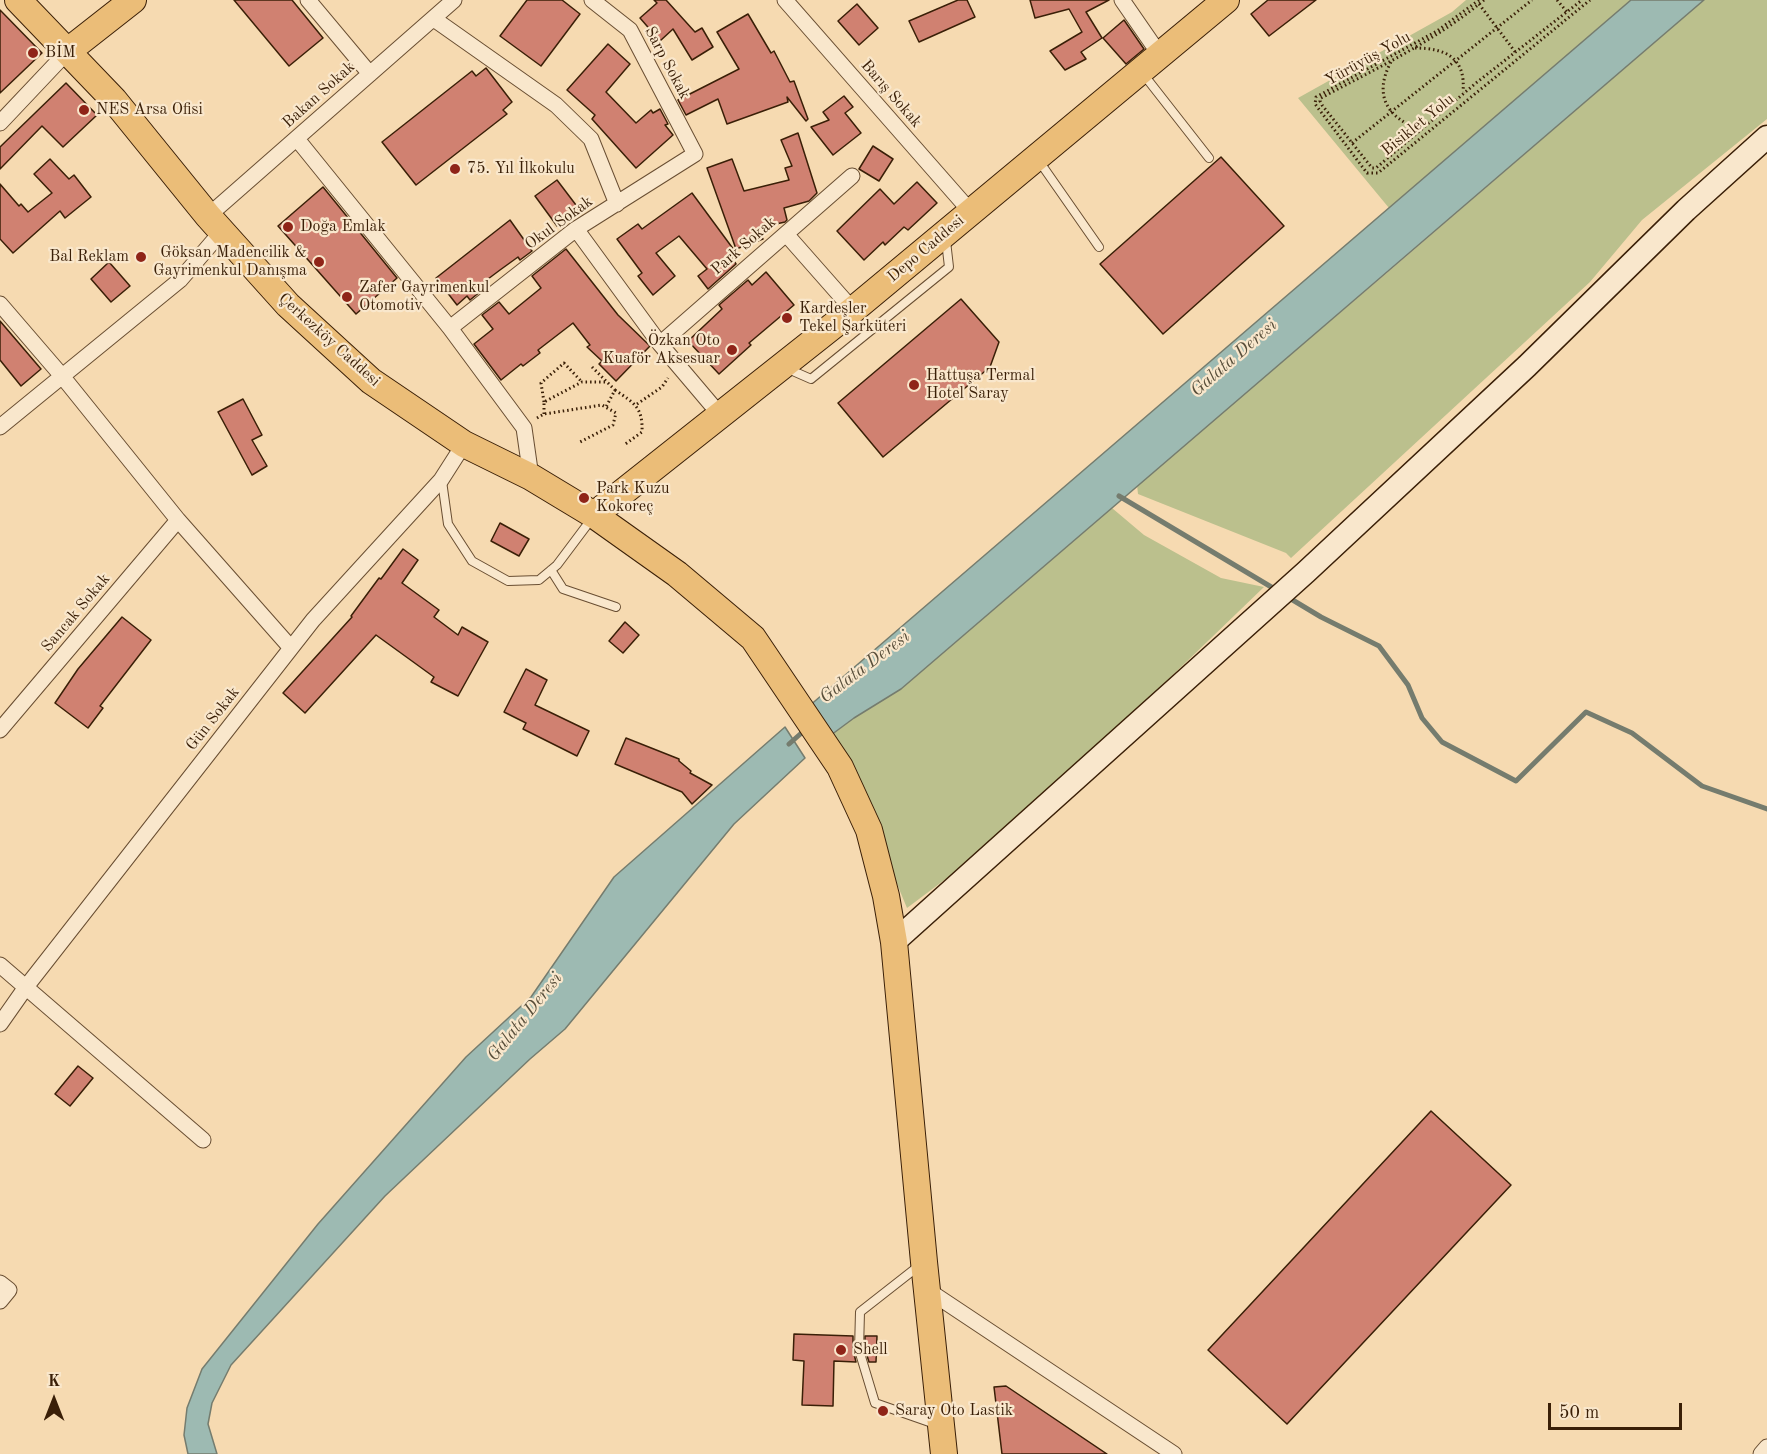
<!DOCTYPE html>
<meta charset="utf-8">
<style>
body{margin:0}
#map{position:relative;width:1767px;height:1454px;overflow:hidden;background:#f6dab1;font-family:"Old Standard TT",serif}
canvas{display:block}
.north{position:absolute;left:24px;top:1370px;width:60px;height:60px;-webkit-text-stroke:4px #f9e7cc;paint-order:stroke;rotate:0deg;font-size:16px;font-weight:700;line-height:24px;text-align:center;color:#3a1f07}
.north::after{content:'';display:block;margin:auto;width:21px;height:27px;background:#3a1f07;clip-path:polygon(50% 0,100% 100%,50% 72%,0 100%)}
.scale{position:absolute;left:1548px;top:1403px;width:134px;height:27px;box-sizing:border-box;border:3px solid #3a1f07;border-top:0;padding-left:8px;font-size:18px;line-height:21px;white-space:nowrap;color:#3a1f07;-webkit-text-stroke:4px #f9e7cc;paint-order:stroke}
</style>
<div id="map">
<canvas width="1767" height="1454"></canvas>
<div class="north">K</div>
<div class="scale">50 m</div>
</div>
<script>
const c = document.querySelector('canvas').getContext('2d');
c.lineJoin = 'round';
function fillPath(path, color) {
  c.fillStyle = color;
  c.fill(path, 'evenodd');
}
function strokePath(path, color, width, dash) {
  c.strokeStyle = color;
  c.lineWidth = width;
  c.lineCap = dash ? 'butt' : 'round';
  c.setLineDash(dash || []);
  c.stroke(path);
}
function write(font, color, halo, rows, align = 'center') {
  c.font = font + ' "Old Standard TT",serif';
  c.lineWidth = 4.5;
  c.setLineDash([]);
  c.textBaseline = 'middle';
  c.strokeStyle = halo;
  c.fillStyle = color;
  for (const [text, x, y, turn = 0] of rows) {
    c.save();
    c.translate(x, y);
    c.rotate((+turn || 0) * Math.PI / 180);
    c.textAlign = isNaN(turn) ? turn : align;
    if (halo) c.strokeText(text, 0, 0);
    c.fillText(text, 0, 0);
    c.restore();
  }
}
fillPath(new Path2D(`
 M1466 0H1631L1389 208 1298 98 1452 12Z
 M1704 0H1767V119L1642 220 1590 282 1291 558 1286 553 1138 494 1137 485 1388 272Z
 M1112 508 1144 535 1221 578 1264 587 1015 827 907 908 861 797 827 738 854 718 901 689Z`), '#bbc08d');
const water = new Path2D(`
 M1631 0H1704L901 689 854 718 827 738 808 707Z
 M785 727 805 758 734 824 565 1029 530 1059 385 1196 231 1365 212 1403 208 1424 217 1454H188L184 1435 187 1408 202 1369 318 1224 466 1057 531 997 614 877Z`);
fillPath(water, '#9dbab2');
strokePath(water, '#757c6e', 1.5);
strokePath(new Path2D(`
 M1119 496 1278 591
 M1286 596 1321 617 1379 646 1408 685 1422 718 1442 742 1516 781 1586 712 1632 733 1702 786 1767 809
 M789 744 806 729`), '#757c6e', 5);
const building = new Path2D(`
 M234 0H292L323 38 289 66Z
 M527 0H562L580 14 541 66 500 36Z
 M654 0H666L695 32 702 28 713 47 692 60 673 29 660 41 640 18 657 3Z
 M958 0H967L975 17 919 42 909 21Z
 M1030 0H1109L1086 12 1102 38 1081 52 1086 59 1065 70 1050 51 1082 32 1069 9 1035 18Z
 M1268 0H1316L1269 36 1251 14Z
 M857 4 878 28 859 45 838 21Z
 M0 10 42 53 0 93Z
 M748 14 771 53 774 51 790 82 794 81 808 119 806 121 787 97 788 102 727 124 718 99 686 115 678 100 739 69 717 32Z
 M1124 20 1144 49 1126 64 1103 38Z
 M608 44 630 64 606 92 636 123 651 110 653 113 660 109 668 124 665 125 673 135 636 168 592 119 595 115 567 90Z
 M486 68 512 102 503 110 507 114 416 185 382 142 472 71 476 76Z
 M66 83 97 115 63 147 42 126 0 169V147Z
 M844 96 853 107 845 113 861 133 833 155 811 127 829 120 823 112Z
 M798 133 817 193 809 201 784 208 787 220 785 222 758 228 763 239 736 249 707 168 732 159 744 191 789 180 785 168 792 166 781 140Z
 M873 146 893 159 879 181 859 169Z
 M1221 157 1284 226 1163 334 1100 264Z
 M50 159 69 179 74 175 91 197 65 218 60 211 13 253 0 239V184L19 206 21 204 28 212 52 193 34 174Z
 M557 180 579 209 557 226 535 196Z
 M917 182 937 203 908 230 904 227 885 245 883 242 864 260 837 231 880 189 894 204Z
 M323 187 397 278 356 314 278 226Z
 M692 193 734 250 728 252 736 264 708 289 698 276 707 269 679 236 656 253 675 276 653 295 638 276 642 273 617 239 638 224 642 229Z
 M510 220 532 251 520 260 518 257 500 270 484 282 487 286 470 300 467 296 457 305 436 278Z
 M566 249 618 315 650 346 616 381 599 364 602 361 587 347 590 345 573 323 538 350 540 353 523 366 521 364 501 380 474 344 493 329 482 315 499 302 509 314 541 288 532 276Z
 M109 262 130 286 111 302 91 279Z
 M766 272 794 305 749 343 751 345 719 374 688 341 722 309 719 305 748 280 752 285Z
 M961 299 999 342 990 367 883 457 838 403Z
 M0 321 41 369 21 386 0 360Z
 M243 399 262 435 252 440 267 466 252 475 218 412Z
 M500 523 529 539 519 556 491 541Z
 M403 549 418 560 402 583 439 610 434 617 458 635 462 627 488 642 458 696 431 682 434 677 376 635 305 713 283 693 352 617 351 616 379 578 381 579Z
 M122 617 151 640 100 706 103 708 88 728 55 703 78 669Z
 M625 622 639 635 623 653 609 641Z
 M526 669 547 680 535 705 589 731 577 756 523 729 526 723 504 712Z
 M626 738 679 759V761L691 771 690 773 712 785 692 804 682 792 615 764Z
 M78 1066 93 1078 70 1106 55 1094Z
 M1431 1111 1511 1185 1287 1424 1208 1350Z
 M794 1334 853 1336V1350L856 1362 834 1361 833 1406 802 1405 804 1361 793 1360Z
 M865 1336H877L876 1362H869L865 1349Z
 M1006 1386 1107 1454H1002L994 1387Z`);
fillPath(building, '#d08171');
strokePath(building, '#3a1f07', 1.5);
const lane = new Path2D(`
 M1144 75 1209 158
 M1039 161 1099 247
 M786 368 811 379 949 267 946 241
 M442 481 448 524 472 561 508 581 539 580 557 565 593 517
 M551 570 563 589 616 607
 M920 1265 860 1312 859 1350 875 1403 935 1424`);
const street = new Path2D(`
 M308 0 370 74
 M785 0 971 212
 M1122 0 1160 55
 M434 19 556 105 591 139 617 204
 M0 123 68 51
 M297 139 450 328 524 428 531 477
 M208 216 454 0
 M576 229 660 344 721 416
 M786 234 853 310
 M0 304 62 376 178 520 291 648
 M450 328 576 229 695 154 630 30 592 0
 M660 344 852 176
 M0 427 180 280 222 231
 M0 730 178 520
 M0 965 203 1140
 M0 1024 26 987 313 620 441 480 464 444
 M0 1283 9 1290 0 1301
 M926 1289 1174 1454
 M1761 1454 1767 1447`);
const secondary = new Path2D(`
 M894 942 1306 572 1527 366 1686 210 1767 137`);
const primary = new Path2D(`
 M18 0 114 100 208 216 288 305 371 381 464 444 531 477 594 515 677 574 753 638 840 767 869 830 886 896 894 942 924 1262 944 1454
 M68 51 133 0
 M594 515 853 310 1226 0`);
strokePath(lane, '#694e32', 10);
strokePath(street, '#694e32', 17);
strokePath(secondary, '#3a1f07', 25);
strokePath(primary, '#3a1f07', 28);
strokePath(new Path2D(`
 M1479 0 1437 31 1316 97 1315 104 1367 173H1378L1590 0
 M1484 0C1435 41 1377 68 1321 98L1320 101 1322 105 1372 168H1376L1476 83 1582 0
 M1557 0 1567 12
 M1479 4 1516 53
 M1415 48C1446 48 1466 58 1463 92
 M1391 62C1373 95 1387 118 1421 130
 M1352 143 1532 0
 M592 367 615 390 606 407
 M615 390C634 403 643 407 642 432L624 445
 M544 402 541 383 564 363 582 382
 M637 404 662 387 668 378
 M544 414V402L582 382H607
 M537 418 544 414 602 405 616 413 613 425 580 442`), '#3a1f07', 3, [1.5, 3]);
strokePath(lane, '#f9e7cc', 8);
strokePath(street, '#f9e7cc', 15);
strokePath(secondary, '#f9e7cc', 22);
strokePath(primary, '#ebbd78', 26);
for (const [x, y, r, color] of [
 [33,53,6,"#8f2418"],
 [84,110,6,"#8f2418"],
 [455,169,6,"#8f2418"],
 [288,227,6,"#8f2418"],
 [141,257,6,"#8f2418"],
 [319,262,6,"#8f2418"],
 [347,297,6,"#8f2418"],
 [787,318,6,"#8f2418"],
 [732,350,6,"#8f2418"],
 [914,385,6,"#8f2418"],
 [584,498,6,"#8f2418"],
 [841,1350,6,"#8f2418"],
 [883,1411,6,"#8f2418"]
]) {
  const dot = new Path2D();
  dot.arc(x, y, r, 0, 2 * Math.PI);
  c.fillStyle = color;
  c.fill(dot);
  strokePath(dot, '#f9e7cc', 2);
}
write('16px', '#3a1f07', '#f9e7cc', [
 ["BİM",45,53],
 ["NES Arsa Ofisi",96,110],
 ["75. Yıl İlkokulu",467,169],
 ["Doğa Emlak",300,227],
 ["Göksan Madencilik &",307,253,"right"],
 ["Gayrimenkul Danışma",307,271,"right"],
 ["Bal Reklam",129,257,"right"],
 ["Zafer Gayrimenkul",359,288],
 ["Otomotiv",359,306],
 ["Kardeşler",799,309],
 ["Tekel Şarküteri",799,327],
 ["Özkan Oto",720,341,"right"],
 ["Kuaför Aksesuar",720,359,"right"],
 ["Hattuşa Termal",926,376],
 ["Hotel Saray",926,394],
 ["Park Kuzu",596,489],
 ["Kokoreç",596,507],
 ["Shell",853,1350],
 ["Saray Oto Lastik",895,1411]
], 'left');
write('16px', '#3a1f07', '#f9e7cc', [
 ["Yürüyüş Yolu",1368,59,-29],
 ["Sarp Sokak",667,63,62],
 ["Barış Sokak",891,94,49],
 ["Bakan Sokak",319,95,-42],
 ["Bisiklet Yolu",1418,125,-39],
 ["Okul Sokak",559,223,-36],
 ["Park Sokak",744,246,-41],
 ["Depo Caddesi",926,249,-40],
 ["Çerkezköy Caddesi",329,340,42],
 ["Sancak Sokak",76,613,-50],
 ["Gün Sokak",213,719,-52]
]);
write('italic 18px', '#584e3a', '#f9e7cc', [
 ["Galata Deresi",1234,358,-41],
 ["Galata Deresi",865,667,-37],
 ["Galata Deresi",525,1017,-51]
]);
</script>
